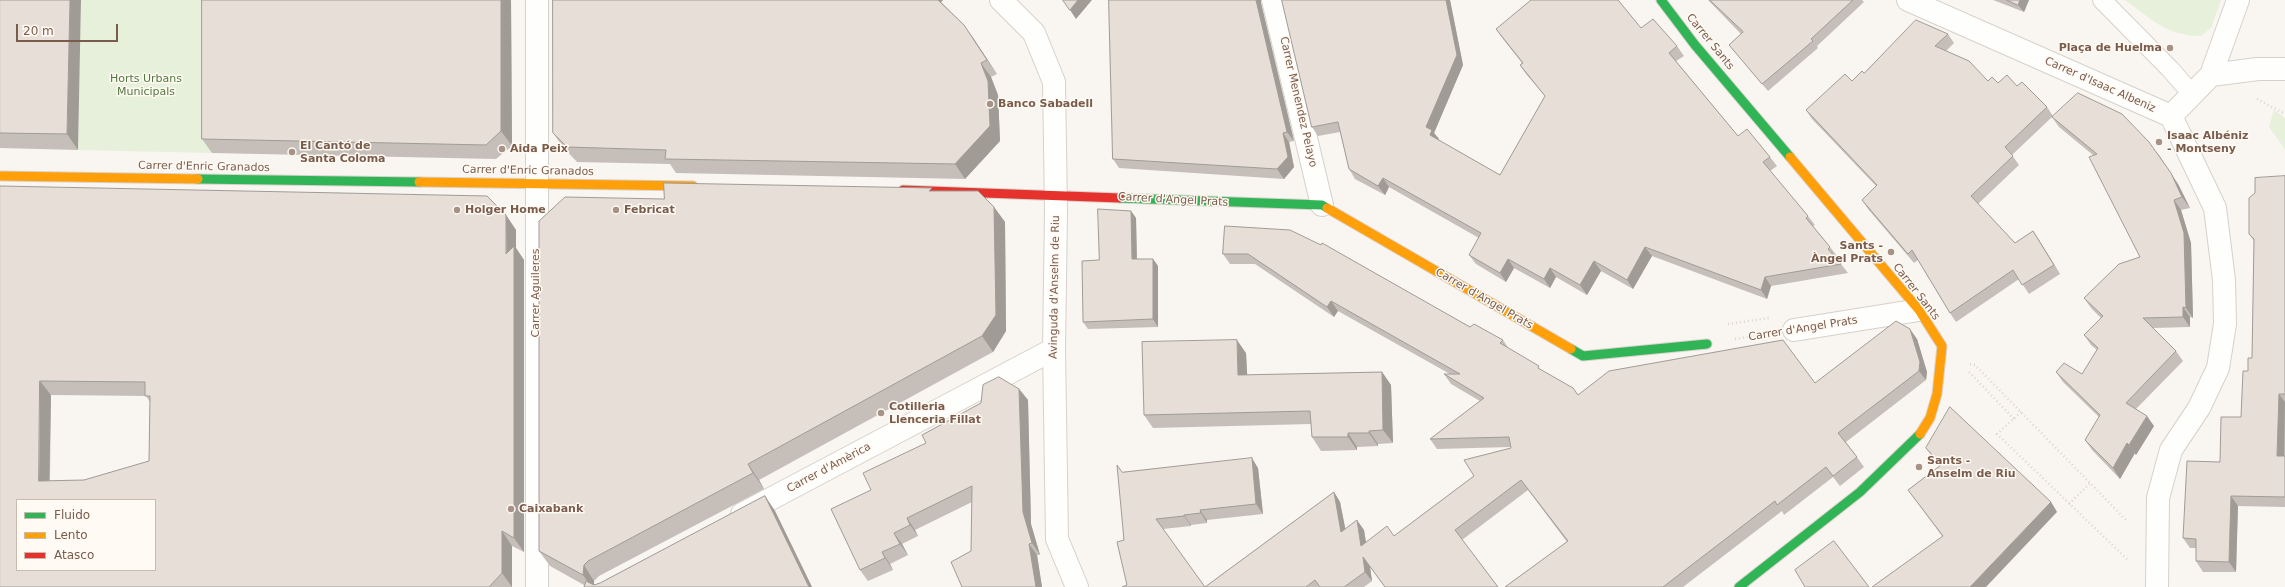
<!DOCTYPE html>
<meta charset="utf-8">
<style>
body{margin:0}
#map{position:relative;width:2285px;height:587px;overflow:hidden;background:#f9f5f0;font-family:"DejaVu Sans",sans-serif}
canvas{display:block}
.legend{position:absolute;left:16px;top:499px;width:140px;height:72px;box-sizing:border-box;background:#fffaf3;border:1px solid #cabbb1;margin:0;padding:5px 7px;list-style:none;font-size:12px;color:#7a5c4d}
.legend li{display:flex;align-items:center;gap:8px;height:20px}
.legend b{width:20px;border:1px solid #cabbb1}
.scale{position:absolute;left:16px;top:24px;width:102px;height:18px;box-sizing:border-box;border:2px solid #7a5c4d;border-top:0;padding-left:5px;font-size:12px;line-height:14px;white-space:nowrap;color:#7a5c4d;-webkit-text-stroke:3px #fffaf3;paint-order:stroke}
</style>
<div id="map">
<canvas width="2285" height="587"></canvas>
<ul class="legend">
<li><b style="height:5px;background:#30b455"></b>Fluido</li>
<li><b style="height:5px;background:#ff9f0a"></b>Lento</li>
<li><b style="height:5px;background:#e5322d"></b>Atasco</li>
</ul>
<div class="scale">20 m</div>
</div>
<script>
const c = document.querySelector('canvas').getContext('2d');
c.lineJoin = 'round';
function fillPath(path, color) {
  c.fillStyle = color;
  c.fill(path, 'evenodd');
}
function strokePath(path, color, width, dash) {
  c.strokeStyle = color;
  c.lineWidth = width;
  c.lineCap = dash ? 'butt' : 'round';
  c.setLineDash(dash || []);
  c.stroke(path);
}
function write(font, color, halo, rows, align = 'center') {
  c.font = font + ' "DejaVu Sans",sans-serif';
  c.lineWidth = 3;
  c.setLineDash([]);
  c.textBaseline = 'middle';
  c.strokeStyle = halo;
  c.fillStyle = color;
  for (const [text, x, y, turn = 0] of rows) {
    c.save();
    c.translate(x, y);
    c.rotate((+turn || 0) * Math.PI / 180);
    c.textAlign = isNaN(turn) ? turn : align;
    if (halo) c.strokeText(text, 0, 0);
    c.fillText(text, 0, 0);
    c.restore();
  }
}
fillPath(new Path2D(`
 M81 0H243L212 153 78 150Z
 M2125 0H2221L2211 28 2201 36C2166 36 2152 19 2125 0Z
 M2274 110 2285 118V149L2269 127Z`), '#e7f0db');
const lane = new Path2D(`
 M2102 0 2170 69 2192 94`);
const street = new Path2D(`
 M1001 0 1034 33 1054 82 1056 211 1054 349 1057 539 1077 587
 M1273 0 1322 205
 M1908 0 2171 116
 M2211 75 2238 0
 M2171 116 2211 75 2258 69H2285
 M1794 330 1919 310
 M742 514 1054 349
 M537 587V0
 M2157 587 2158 498 2171 450 2199 408 2218 368 2225 324 2224 280 2215 208 2171 116`);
const fast = new Path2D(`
 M1661 0 1695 45 1790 157
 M198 179 419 182
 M1120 198 1322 205 1327 208
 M1571 349 1583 356 1707 344
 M1739 587 1860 492 1920 434`);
const slow = new Path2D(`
 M1790 157 1919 310 1942 346 1937 394 1930 418 1920 434
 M0 176 198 179
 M419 182 693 186
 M1327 208 1571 349`);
const jam = new Path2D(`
 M903 190 1120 198`);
strokePath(lane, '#d7d1cb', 20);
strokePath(street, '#d7d1cb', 24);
strokePath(fast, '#d9d2cb', 11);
strokePath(slow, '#d9d2cb', 11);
strokePath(jam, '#d9d2cb', 11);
strokePath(new Path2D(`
 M2257 99 2285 114
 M1728 324 1769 318
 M1735 339 1765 334
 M1970 364 1975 365 2128 522
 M1969 372 2014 419
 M2021 412 1997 434 2127 559
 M2069 504 2090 483`), '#dcd5d0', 2.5, [1, 3]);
strokePath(lane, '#fefefd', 18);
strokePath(street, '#fefefd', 22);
strokePath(fast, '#30b455', 9);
strokePath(slow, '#ff9f0a', 9);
strokePath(jam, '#e5322d', 9);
fillPath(new Path2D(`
 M0 0 78 150 0 148Z
 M202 0H511L512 146 496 159 212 153 202 139Z
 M943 0 941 2 964 25 997 74 991 77 998 95 1000 141 965 179 676 173 670 164 577 162 563 147 553 133Z
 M1109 0H1261V3L1294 141 1289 142 1294 167 1284 179 1119 168 1113 159Z
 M1282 0H1450L1463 65 1434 133 1439 139 1438 140 1500 175 1545 96 1526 74 1520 65 1522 63 1503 39 1496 29 1641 28 1677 46 1684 56 1676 61 1738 136 1770 157 1777 166 1770 171 1808 216 1815 225 1813 226 1830 247 1837 256 1836 257 1841 264 1848 273 1771 286 1767 299 1652 256 1633 289 1601 271 1587 295 1556 277 1550 288 1514 268 1506 282 1476 264 1469 255 1479 238 1389 187 1385 195 1355 179 1349 169 1340 132 1318 136 1312 127Z
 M1708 0H1862L1864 2 1817 46 1818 48 1768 91 1735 52 1729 45 1741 34Z
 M1993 0H2029L2024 12Z
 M1948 34 1954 43 1946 51 1988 81 1998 83 2017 86 2047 107 2053 116 2178 184 2190 208 2181 210 2191 243 2193 318 2190 317V327L2153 328 2176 351 2183 361 2136 409 2154 426 2136 455 2135 453 2120 479 2092 450 2085 440 2099 417 2063 382 2056 372 2082 374 2097 350 2091 345 2084 335 2101 318 2091 308 2084 298 2140 257 2093 155 2059 127 2052 117 2012 155 2019 165 1978 204 2015 243 2033 231 2060 274 2029 294 2019 279 1956 322 1950 313 1918 260 1914 263 1868 209 1862 200 1876 186 1812 119 1806 110 1864 73Z
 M2285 176V507L2238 506 2236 572H2203L2196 561V548H2190L2183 538 2241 417 2248 371 2252 358 2254 241 2249 234Z
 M0 186 506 215 516 230V248L524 260V552L512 546V587H0ZM51 395 146 396 150 402 149 461 84 480 50 481Z
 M934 191 994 207 1005 222 1006 331 993 352 759 480 764 489 599 576 594 581V585L600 583 765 496 775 511 812 587 584 585 550 566 539 551 664 199Z
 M1131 211 1136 218 1137 259H1153L1158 266V327L1088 329 1083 322 1099 260Z
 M1225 226 1503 340 1509 349 1578 395 1815 383 1917 339 1927 372 1926 380 1846 442 1864 467 1840 486 1833 477 1784 515 1782 511 1683 587H1505L1567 542 1528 490 1462 540 1498 587H1385L1370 567 1372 581 1364 587H1205L1334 492 1340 502 1345 528 1364 530 1366 542 1394 536 1511 448V447L1437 449 1430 439 1480 401 1451 384 1444 374H1450L1338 311 1334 317 1255 264H1230L1223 254Z
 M1246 353 1247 375 1382 372 1391 385 1393 443 1378 444V446L1357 447V450L1321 451 1312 437 1311 424 1153 428 1144 415Z
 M1019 389 1028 400 1031 524 1040 555H1037L1042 587H962L971 551 972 502 915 530 918 536 902 544 908 555 890 564 893 570 868 581 860 570 871 490 926 443Z
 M1926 448 2051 502 2057 512 1942 536 1908 490 1940 466 1933 458Z
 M1258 468 1263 514 1207 520V523L1191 525V526L1163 529 1127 585 1124 540 1122 472Z`), '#c6bfb9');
fillPath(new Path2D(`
 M70 0H81L78 150 67 134Z
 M501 0H511L512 146 501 131Z
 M935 0H943L938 5Z
 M1078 0H1092L1076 19 1070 10Z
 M1256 0H1261V3L1294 141 1287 132Z
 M1446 0H1450L1463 65 1434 133 1439 139 1436 144 1430 135 1426 127Z
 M2020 0H2029L2024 12 2018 5Z
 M964 25 974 39 997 74 987 60Z
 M981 63 991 77 998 95 1000 141 965 179 955 164Z
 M1283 133 1289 142 1294 167 1284 179 1277 169Z
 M2157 152 2178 184 2190 208 2182 197Z
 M1383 178 1389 187 1385 195 1378 186Z
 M2174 200 2181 210 2191 243 2193 318 2186 308Z
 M994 207 1005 222 1006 331 993 352 982 336Z
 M1131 211 1136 218 1137 267 1132 259Z
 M506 215 516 230V248L524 260V552L514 538Z
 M2033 231 2039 240 2060 274 2054 265Z
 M1645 247 1652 256 1633 289 1627 280Z
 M1153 259 1158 266V327L1153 319Z
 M1508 259 1514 268 1506 282 1500 273Z
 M1594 261 1601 271 1587 295 1580 285Z
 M1550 268 1556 277 1550 288 1544 279Z
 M1765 277 1771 286 1767 299 1761 290Z
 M1331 301 1338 311 1334 317 1327 307Z
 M2183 307 2190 317V327L2183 317Z
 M1910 329 1917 339 1927 372 1926 380 1919 371Z
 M1237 340 1246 353 1248 389 1238 375Z
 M1382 372 1391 385 1393 443 1383 430Z
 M40 381 51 395 49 495 39 481Z
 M1019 389 1028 400 1031 524 1040 555 1032 543 1023 512Z
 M2279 394 2285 402 2284 466 2277 456Z
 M2147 416 2154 426 2136 455 2129 445Z
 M1369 431 1378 444V446L1369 433Z
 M1348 433 1357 447V450L1348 437Z
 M2127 443 2135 453 2120 479 2113 468Z
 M1252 458 1258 468 1263 514 1256 504Z
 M748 464 759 480 764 489 753 473Z
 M1334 492 1340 502 1348 542 1341 532Z
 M765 496 775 511 812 587H809Z
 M2231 496 2238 506 2236 572 2229 562Z
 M2051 502 2057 512 1986 587H1970Z
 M1200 510 1207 520V523L1201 513Z
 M1184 515 1191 525V526L1184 516Z
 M907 518 915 530 918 536 910 525Z
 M1357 520 1364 530 1368 556 1361 546Z
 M502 531 512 546V587L502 573Z
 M894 533 902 544 908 555 900 544Z
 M1029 544 1037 555 1042 587H1036Z
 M882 552 890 564 893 570 885 558Z
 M1363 557 1370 567 1372 581 1365 572Z
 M584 565 594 581V587H591L583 575Z`), '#a19b96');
const building = new Path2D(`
 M0 0H70L67 134 0 133Z
 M202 0H501V131L486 145 202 139Z
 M553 0H938L964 25 987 60 981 63 988 81 990 126 955 164 665 159 666 150 567 147 553 133Z
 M1063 0H1078L1070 10Z
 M1109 0H1256L1287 132 1283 133 1288 157 1277 169 1113 159Z
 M1282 0H1446L1457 55 1426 127 1432 130 1430 135 1500 175 1545 96 1520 65 1523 63 1496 29 1531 0H1618L1641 28 1653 19 1677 46 1669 53 1738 136 1747 129 1770 157 1763 162 1808 216 1806 218 1830 247 1828 249 1841 264 1765 277 1761 290 1645 247 1627 280 1594 261 1580 285 1550 268 1544 279 1508 259 1500 273 1469 255 1481 233 1383 178 1378 186 1349 169 1338 122 1312 127Z
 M1710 0H1853L1811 39 1813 41 1762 84 1729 45 1743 32Z
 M2007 0H2020L2018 5Z
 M1916 20 1948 34 1935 46 1969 61 1988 81 1992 77 1998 83 2007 75 2017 86 2022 82 2047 107 2005 147 2013 156 1971 196 2015 243 2033 231 2054 265 2022 285 2013 270 1950 313 1912 250 1908 254 1862 200 1877 185 1806 110 1845 74 1852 81 1862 71 1864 73Z
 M2078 93 2122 114 2149 142 2171 173 2182 197 2174 200 2184 233 2186 308 2183 307V317L2143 318 2176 351 2126 403 2147 416 2129 445 2127 443 2113 468 2085 440 2100 415 2056 372 2064 363 2082 374 2098 348 2084 335 2103 316 2084 298 2119 264 2140 257 2089 157 2097 154 2052 117Z
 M2285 176V394H2279L2277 456H2285V497L2231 496 2229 562 2196 561V539L2183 538 2187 461 2220 462 2221 417H2241L2243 371H2248V358H2252L2254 239 2249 234V198L2255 193V178Z
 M664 183 932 188 929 191H978L994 207 996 315 982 336 748 464 753 473 588 561 584 565 583 575 539 551V221L565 197 664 199Z
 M0 186 487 196 506 215V254L514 246V538L502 531V573L489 587H0ZM40 381 145 382V396H150L149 461 84 480 39 481ZM17 500H155V570H17Z
 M1098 209 1131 211 1132 259H1153V319L1083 322 1082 261 1099 260Z
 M1225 226 1290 230 1321 245 1322 243 1470 327 1474 324 1503 340 1500 343 1539 366 1538 368 1573 388 1578 395 1609 371 1783 340 1815 383 1896 321 1910 329 1920 362 1919 371 1838 433 1857 457 1833 476 1826 467 1777 505 1775 501 1663 587H1505L1568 541 1521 480 1455 530 1498 587H1385L1363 557 1365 572 1344 587H1320L1315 580 1306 587H1205L1334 492 1341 532 1357 520 1361 546 1387 526 1394 536 1474 476 1464 460 1511 448 1509 437 1430 439 1484 398 1444 374H1460L1331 301 1327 307 1248 254H1223Z
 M1237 340 1238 375 1382 372 1383 430 1369 431V433H1348V437H1312L1310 411 1144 415 1142 342Z
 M999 377 1019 389 1023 512 1032 543 1029 544 1036 587H962L951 562 971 551 972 486 907 518 910 525 894 533 900 544 882 552 885 558 860 570 831 509 871 490 863 473 926 443 922 435 981 403 983 385Z
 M1950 407 2051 502 1970 587H1872L1943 536 1908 490 1941 465 1926 448Z
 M1252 458 1256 504 1200 510 1201 513 1184 515V516L1156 519 1205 587H1122L1127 585 1117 542 1124 540 1117 465 1122 472Z
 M765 496 809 587H584L586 581 594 585 600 583Z
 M1834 541 1869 587H1805L1795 570Z`);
fillPath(building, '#e6ded7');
strokePath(building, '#a19b96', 1);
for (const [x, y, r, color] of [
 [2170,48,4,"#a69286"],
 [990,104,4,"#a69286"],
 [2159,142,4,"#a69286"],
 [502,149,4,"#a69286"],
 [292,152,4,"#a69286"],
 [457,210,4,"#a69286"],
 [616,210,4,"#a69286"],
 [1891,252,4,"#a69286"],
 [881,413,4,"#a69286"],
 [1919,467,4,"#a69286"],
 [511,509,4,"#a69286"]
]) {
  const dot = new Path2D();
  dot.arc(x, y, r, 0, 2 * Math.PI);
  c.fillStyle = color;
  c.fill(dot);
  strokePath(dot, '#fffaf3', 1.5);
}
write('11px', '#7a5c4d', '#fffaf3', [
 ["Carrer Sants",1710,42,51],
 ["Carrer d'Isaac Albeniz",2100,85,24],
 ["Carrer Menendez Pelayo",1298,102,77],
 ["Carrer d'Enric Granados",204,167,1],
 ["Carrer d'Enric Granados",528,171,1],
 ["Carrer d'Angel Prats",1173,200,3],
 ["Avinguda d'Anselm de Riu",1055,287,-89],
 ["Carrer Sants",1916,292,52],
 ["Carrer Aguileres",536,293,-90],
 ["Carrer d'Angel Prats",1484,299,30],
 ["Carrer d'Angel Prats",1803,329,-9],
 ["Carrer d'Amèrica",829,468,-28]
]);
write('bold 11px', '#7a5c4d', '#fffaf3', [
 ["Plaça de Huelma",2162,48,"right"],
 ["Banco Sabadell",998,104],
 ["Isaac Albéniz",2167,136],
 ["- Montseny",2167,149],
 ["El Cantó de",300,146],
 ["Santa Coloma",300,159],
 ["Aida Peix",510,149],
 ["Holger Home",465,210],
 ["Febricat",624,210],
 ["Sants -",1883,246,"right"],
 ["Àngel Prats",1883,259,"right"],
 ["Cotilleria",889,407],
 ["Llenceria Fillat",889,420],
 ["Sants -",1927,461],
 ["Anselm de Riu",1927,474],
 ["Caixabank",519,509]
], 'left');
write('11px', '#537a41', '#fffaf3', [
 ["Horts Urbans",146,79],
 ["Municipals",146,92]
]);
</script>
